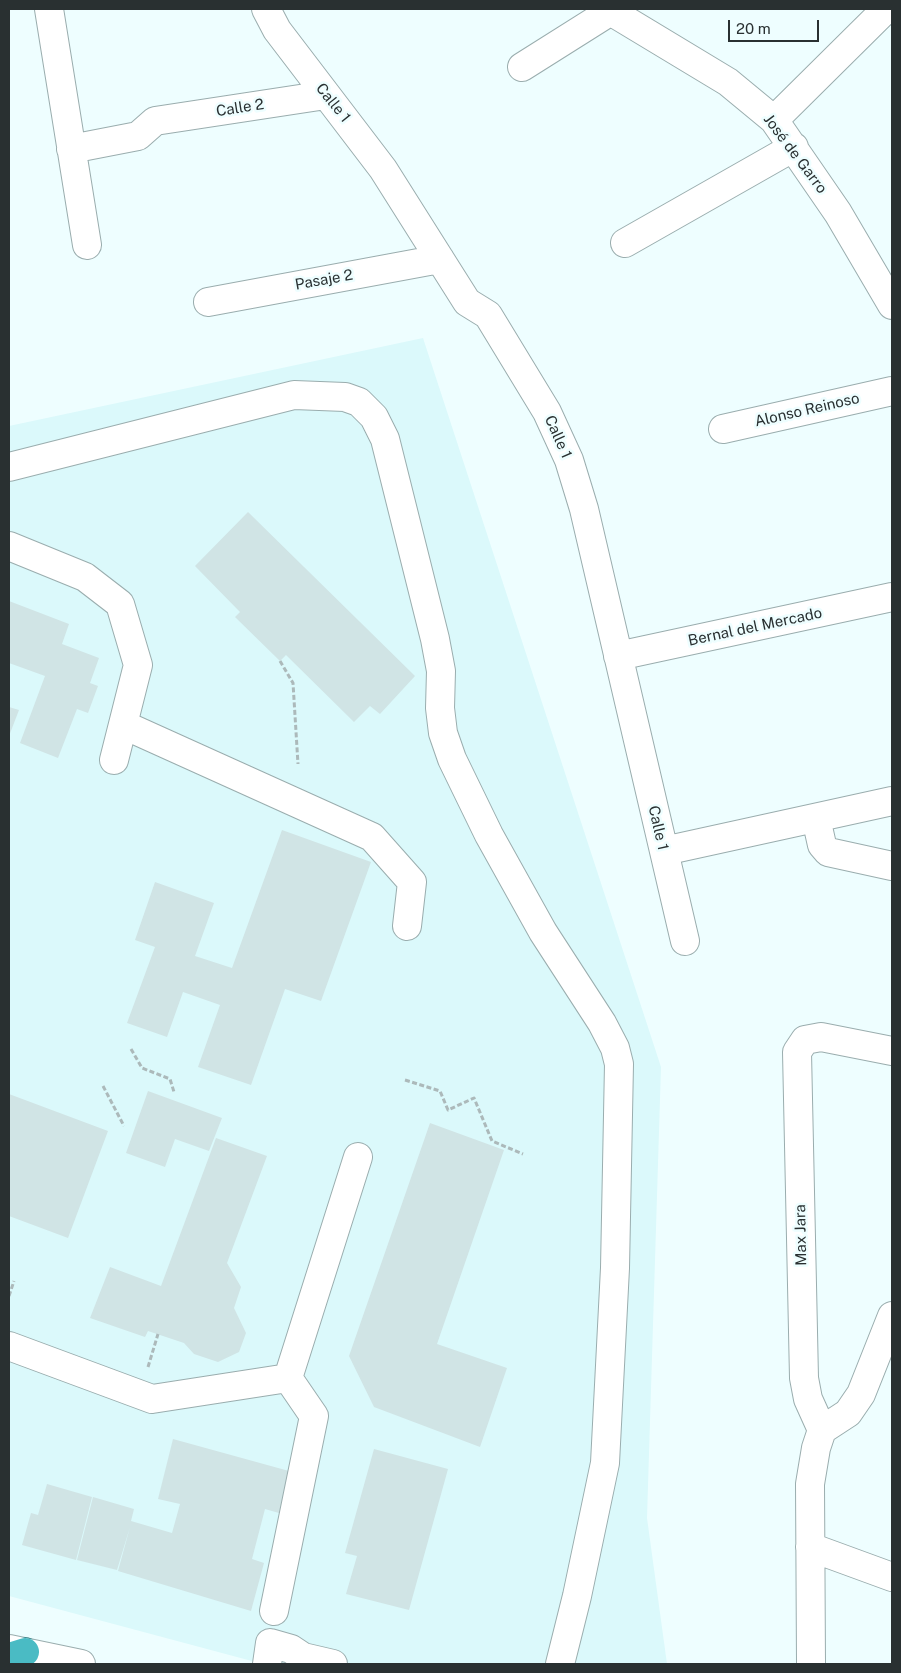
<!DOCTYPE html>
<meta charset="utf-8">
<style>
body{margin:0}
#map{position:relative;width:901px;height:1673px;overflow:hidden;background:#eefeff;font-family:"Public Sans",sans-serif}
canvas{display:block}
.frame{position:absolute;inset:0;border:10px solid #293031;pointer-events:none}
.scale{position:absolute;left:728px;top:20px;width:91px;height:22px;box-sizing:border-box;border:2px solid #293031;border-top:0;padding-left:6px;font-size:15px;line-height:18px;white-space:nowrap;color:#293031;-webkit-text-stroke:4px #eefeff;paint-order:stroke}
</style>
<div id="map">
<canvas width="901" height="1673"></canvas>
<div class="frame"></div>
<div class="scale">20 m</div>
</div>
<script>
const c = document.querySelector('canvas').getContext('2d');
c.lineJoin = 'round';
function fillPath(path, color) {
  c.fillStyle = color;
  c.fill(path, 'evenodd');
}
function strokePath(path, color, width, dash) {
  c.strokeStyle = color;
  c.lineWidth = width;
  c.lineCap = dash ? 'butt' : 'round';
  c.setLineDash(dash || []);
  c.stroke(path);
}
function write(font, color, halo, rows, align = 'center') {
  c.font = font + ' "Public Sans",sans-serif';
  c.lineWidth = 5;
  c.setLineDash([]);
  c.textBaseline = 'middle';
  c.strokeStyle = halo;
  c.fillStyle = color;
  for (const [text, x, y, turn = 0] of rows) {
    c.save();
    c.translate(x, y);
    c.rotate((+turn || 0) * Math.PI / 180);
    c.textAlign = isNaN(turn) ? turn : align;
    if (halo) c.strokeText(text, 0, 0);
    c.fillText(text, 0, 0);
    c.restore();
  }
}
fillPath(new Path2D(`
 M423 338 661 1067 647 1518 667 1664H263L9 1596V426Z`), '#dbf9fb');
fillPath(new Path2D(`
 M248 512 415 676 380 714 370 706 354 722 286 655 280 661 235 617 240 612 195 566Z
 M9 601 69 624 62 644 99 658 90 683 98 686 88 713 77 709 58 758 20 743 45 676 9 663Z
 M9 707 19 710 9 736Z
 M282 830 371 862 321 1001 285 989 251 1085 198 1067 220 1005 183 992 167 1037 127 1023 155 947 135 940 155 882 214 903 195 956 232 968Z
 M148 1091 222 1118 209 1151 175 1139 165 1167 126 1153Z
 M9 1094 108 1131 68 1238 9 1216Z
 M430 1123 504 1150 437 1344 507 1368 480 1447 374 1407 349 1356Z
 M216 1138 267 1156 227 1263 241 1287 234 1308 246 1333 239 1352 218 1362 194 1354 184 1343 148 1331 145 1337 90 1318 110 1267 161 1286Z
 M173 1439 289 1471 279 1513 265 1509 252 1559 264 1563 251 1611 118 1571 130 1527 117 1570 77 1560 93 1497 134 1509 131 1521 172 1533 180 1504 158 1499Z
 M374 1449 448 1469 409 1610 346 1594 357 1556 345 1553Z
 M47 1484 92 1497 76 1560 22 1545 31 1513 38 1515Z`), '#d0e4e5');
const minor = new Path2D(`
 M49 9 87 245
 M266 9 277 30 383 169 467 302 488 315 547 412 569 460 584 509 685 941
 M607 9 728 82 774 120 838 213 892 305
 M522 67 614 9
 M774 120 886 9
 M71 149 138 136 155 121 326 95
 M625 243 794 147
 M208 302 440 259
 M723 429 892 391
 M9 467 294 395 345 397 359 402 374 417 385 439 435 639 441 671 440 708 443 733 452 759 489 835 543 932 602 1023 615 1048 619 1064 615 1268 605 1463 577 1596 560 1664
 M9 546 85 577 120 604 138 665 114 760
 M618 656 892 597
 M124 725 372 837 412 882 407 926
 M816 818 822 845 828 852 892 866
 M664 851 892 801
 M9 1346 152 1399 288 1378
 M288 1378 358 1157
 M822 1430 808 1399 804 1378 797 1052 805 1040 821 1037 892 1051
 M810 1547 892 1577
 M274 1611 314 1416 288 1378
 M9 1649 81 1664
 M267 1664 270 1643 291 1649 303 1657 333 1664
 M811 1664 810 1484 816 1448 822 1430 848 1413 861 1394 892 1316`);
const highway = new Path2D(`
 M9 1657 25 1652`);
strokePath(minor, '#9aadae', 30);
strokePath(highway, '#3e8a91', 30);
strokePath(new Path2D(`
 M280 661 293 683 298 764
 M131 1049 142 1068 170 1079 174 1092
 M405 1080 440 1091 448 1110 474 1098 492 1141 523 1154
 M103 1086 124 1126
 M9 1296 14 1281
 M148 1367 158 1334`), '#acb9ba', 3, [5, 2.5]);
strokePath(minor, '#fff', 28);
strokePath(highway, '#4abbc4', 28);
write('15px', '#293031', '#eefeff', [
 ["Calle 1",333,103,51],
 ["Calle 2",240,108,-9],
 ["José de Garro",795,154,53],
 ["Pasaje 2",324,280,-10],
 ["Alonso Reinoso",807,410,-13],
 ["Calle 1",558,437,66],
 ["Bernal del Mercado",755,627,-12],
 ["Calle 1",658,828,77],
 ["Max Jara",801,1235,-91]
]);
</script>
